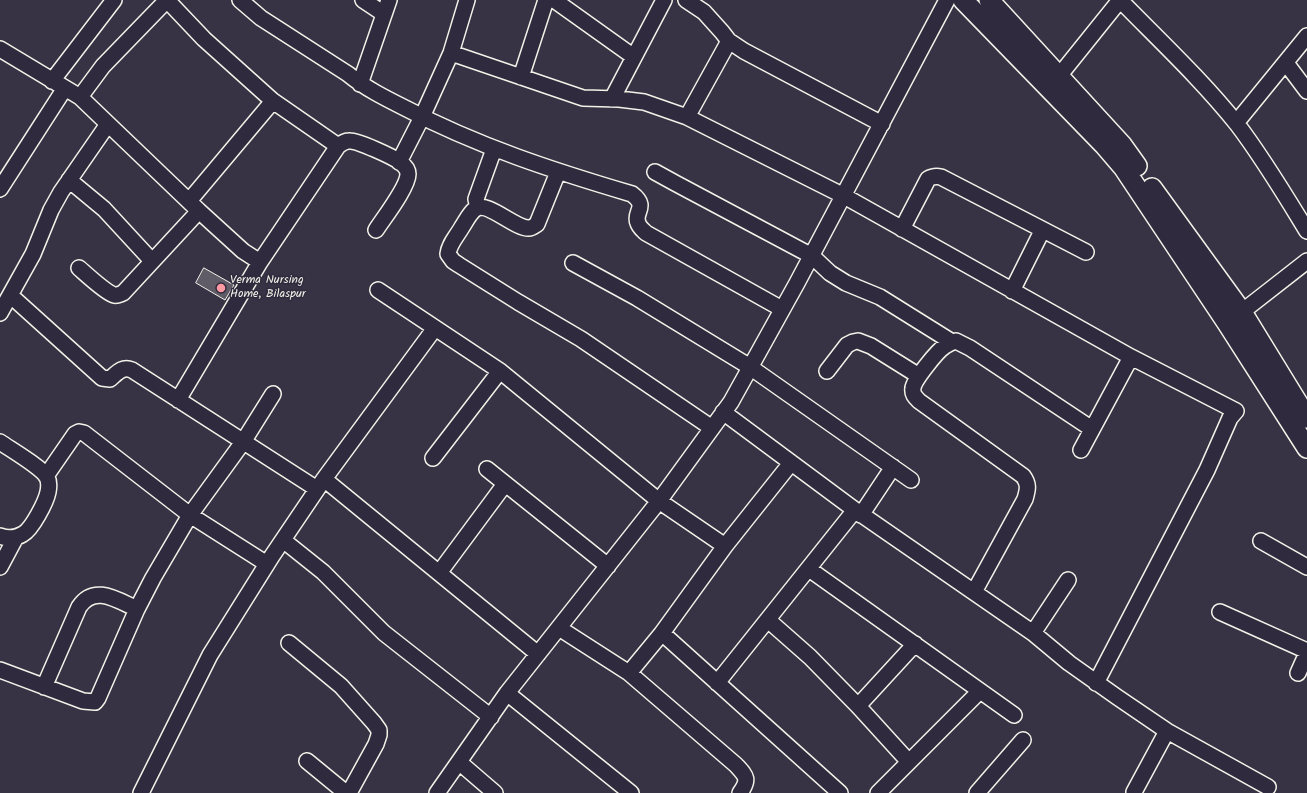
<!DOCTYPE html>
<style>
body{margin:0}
canvas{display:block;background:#373244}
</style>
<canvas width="1307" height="793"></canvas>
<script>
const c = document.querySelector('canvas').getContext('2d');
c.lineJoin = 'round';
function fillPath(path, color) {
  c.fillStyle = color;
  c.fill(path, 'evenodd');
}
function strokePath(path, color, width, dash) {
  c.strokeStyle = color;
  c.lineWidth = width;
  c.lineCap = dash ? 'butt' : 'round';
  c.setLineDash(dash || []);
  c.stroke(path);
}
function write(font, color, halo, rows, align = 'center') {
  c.font = font + ' Kalam,sans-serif';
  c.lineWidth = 3;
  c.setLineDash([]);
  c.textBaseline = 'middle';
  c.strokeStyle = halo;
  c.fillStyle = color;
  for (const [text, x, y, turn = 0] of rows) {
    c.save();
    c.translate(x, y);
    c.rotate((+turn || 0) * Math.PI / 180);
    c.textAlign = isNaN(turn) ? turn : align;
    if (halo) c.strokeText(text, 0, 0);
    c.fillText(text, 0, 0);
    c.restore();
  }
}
const building = new Path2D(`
 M204 268 234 285 225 300 196 283Z`);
fillPath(building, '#5f5c67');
strokePath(building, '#f4f1e8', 1);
const minor = new Path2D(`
 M167 0 204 39 273 101 338 146
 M240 0 261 18 348 74C365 88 385 98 405 108 477 146 554 171 632 194 649 207 633 212 638 223 639 227 643 230 646 233L782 309
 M363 0 384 14
 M554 0 634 57
 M686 0 704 12 722 32 729 41 744 51 882 124
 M1120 0C1159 40 1202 80 1237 124 1263 158 1285 195 1307 231
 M0 49 80 97 199 211 243 251 260 262
 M451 53 583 98 619 99 644 102 687 117 844 196 1131 357 1236 411 1230 418 1207 470 1096 683
 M1286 63 1307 91
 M1059 76 1120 0
 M521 77 546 0
 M52 81 114 0
 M360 84 389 0
 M80 97 103 66 167 0
 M612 99 664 0
 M687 117 729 41
 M1236 123 1307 36
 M399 162 422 117 451 53 467 0
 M558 172 537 224C534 226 532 228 529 228 515 229 487 200 475 209 469 214 466 221 462 227 457 236 449 244 448 254L453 261 459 265 518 302 581 339 712 428
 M655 172 675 183 812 256 830 273 846 283 880 297 952 342
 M69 180 104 209 152 261
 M0 189 65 88
 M189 201 273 101
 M478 208 476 199 494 149
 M902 229 928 179C933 176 936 176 941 177L1086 252
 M573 263 637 298 750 367 911 480
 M79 268C86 274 105 292 114 295 117 296 120 294 123 293L199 211
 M378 290 500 371 659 501 725 546 662 633
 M1012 291 1042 231
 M10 295 102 378 110 379C117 373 122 366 132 370L317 489
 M0 313 33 254 51 210 61 192 108 124
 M1234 318 1307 261
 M827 371 847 345 853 342 858 341 871 346 919 376
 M178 400 260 262 338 146C342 143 344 141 349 141 357 140 393 157 400 162 404 165 408 169 408 174 408 187 383 219 376 230
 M723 412 855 510 1033 633 1069 663 1117 697 1167 731 1268 787
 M0 442C10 449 41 467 47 477 49 481 49 487 48 492 46 502 32 529 23 534 15 539 8 539 0 536
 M1081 450 1131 357
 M433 458 500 371
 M487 469 608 566
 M46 476 75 434 79 432 84 433 190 515 267 564
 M324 479 538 654
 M861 515 893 467
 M283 540 323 572 384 633 491 717
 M1261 541 1307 567
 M725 546 791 463
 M0 567 16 537
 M809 569 1014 715
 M439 573 505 484
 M974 592 1025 499C1028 489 1029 484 1023 476L919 401C915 397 912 394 913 388 914 380 937 351 945 346 948 344 952 342 956 341L970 348 1092 429
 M1220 612 1307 651
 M768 620 810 657 858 706 909 762
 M559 628 629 673 662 633 840 793
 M1033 633 1068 580
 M289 643 341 686 374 723 379 730V735L376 744 349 793
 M0 670 83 701 95 702 98 698 137 609 153 578 190 515 243 442 273 394
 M629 673 736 765C746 776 750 779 740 793
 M1298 673 1307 653
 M717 683 855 510
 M44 687 79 607C94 584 117 600 137 609
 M507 693 631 793
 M858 706 915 644
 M307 761 346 793
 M459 762 495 793
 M1134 792 1167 731
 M141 793 210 655 272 556 324 479 435 328
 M437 793 507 693 659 501 731 402 797 283 947 0
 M878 793 980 691
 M977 793 1023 740`);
const major = new Path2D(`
 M963 0 1105 146 1123 167 1227 323 1307 448
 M989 0 1122 145 1137 166
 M1152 188 1242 312 1307 418`);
strokePath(minor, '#f4f1e8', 18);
strokePath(major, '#f4f1e8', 22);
strokePath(minor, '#2f2a3d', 15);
strokePath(major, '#2f2a3d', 19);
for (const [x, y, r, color] of [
 [221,288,5,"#ff9aa2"]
]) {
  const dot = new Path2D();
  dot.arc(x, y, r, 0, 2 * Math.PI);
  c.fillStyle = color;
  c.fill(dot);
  strokePath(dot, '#2f2a3d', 1.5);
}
write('12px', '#f4f1e8', '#2f2a3d', [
 ["Verma Nursing",230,281],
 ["Home, Bilaspur",230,295]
], 'left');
</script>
